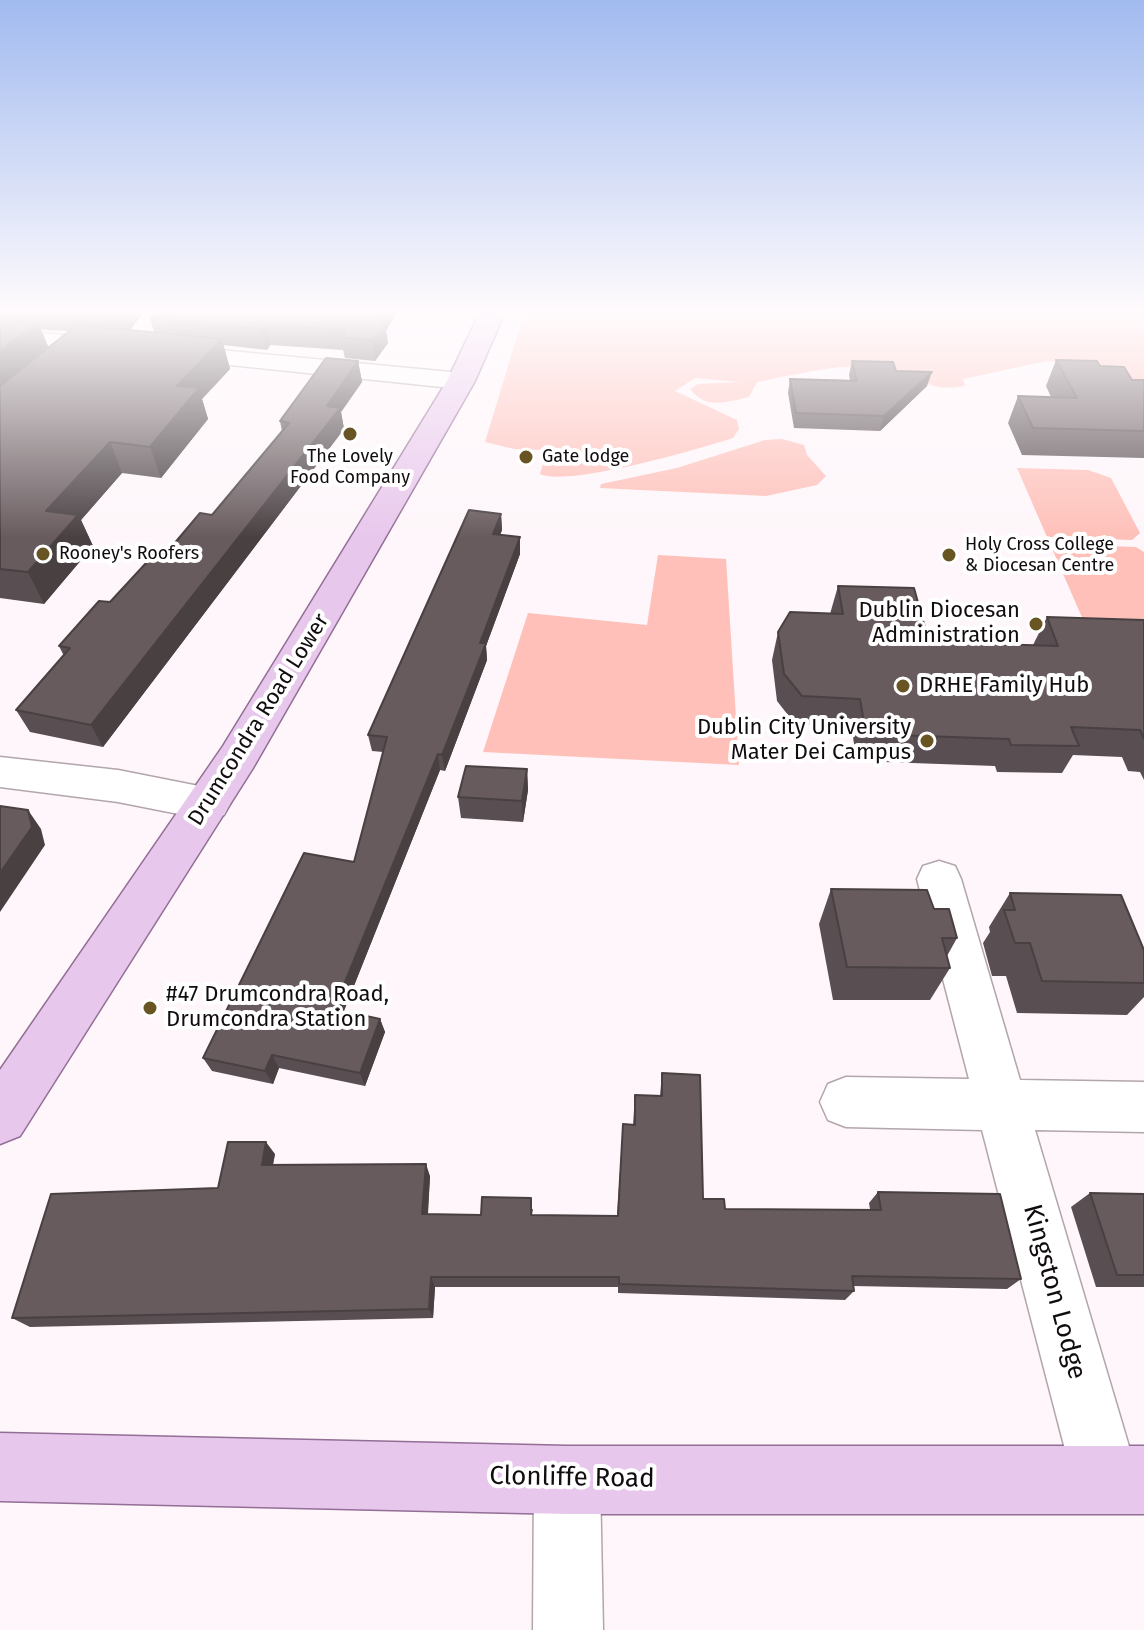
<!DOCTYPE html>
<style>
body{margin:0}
canvas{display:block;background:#fef6fa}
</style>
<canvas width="1144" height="1630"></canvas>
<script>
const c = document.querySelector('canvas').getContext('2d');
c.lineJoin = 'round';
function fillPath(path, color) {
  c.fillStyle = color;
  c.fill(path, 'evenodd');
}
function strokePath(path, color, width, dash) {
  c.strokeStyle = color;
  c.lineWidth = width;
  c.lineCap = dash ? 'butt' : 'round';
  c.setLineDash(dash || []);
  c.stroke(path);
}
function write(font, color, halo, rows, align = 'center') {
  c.font = font + ' "Fira Sans",sans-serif';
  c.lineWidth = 8;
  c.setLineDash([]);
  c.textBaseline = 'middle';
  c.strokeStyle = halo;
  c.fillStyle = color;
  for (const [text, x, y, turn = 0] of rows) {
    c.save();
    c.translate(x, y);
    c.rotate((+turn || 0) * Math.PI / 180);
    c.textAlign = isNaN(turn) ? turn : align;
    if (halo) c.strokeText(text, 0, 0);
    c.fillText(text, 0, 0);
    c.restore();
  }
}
fillPath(new Path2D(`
 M525 310H1144V384L1085 366 1047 361 963 379 965 386C922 393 926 375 894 369 849 360 801 374 757 382L749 397C727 402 706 410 690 389L698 384 740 382 695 378 675 391 737 420 739 429 733 438C699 449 568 487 540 474L547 450 514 449 485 442Z
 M782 439 804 445 807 455 826 476 817 485 766 496 600 488 601 484 677 468 765 440Z
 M1017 468 1088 470 1111 478 1140 533 1132 540 1047 537Z
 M1050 544 1136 547 1144 552V624L1084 622Z
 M658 555 726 559 739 765 483 752 528 613 647 625Z`), '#fec0b9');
const minor = new Path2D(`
 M0 329 461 373 470 375 474 381 470 387 461 389 134 355 0 345Z
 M0 757 118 770 209 788 224 793 230 804 224 815 209 820 118 802 0 787Z
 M939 861 955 866 961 879 1020 1080 1144 1082V1132L1035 1130 1139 1480 1129 1503 1106 1513 1083 1503 1073 1480 982 1130 846 1127 828 1120 820 1102 828 1084 846 1077 969 1079 917 879 923 866Z
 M567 1447 590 1457 600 1480 603 1630H533L534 1480 544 1457Z`);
const major = new Path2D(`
 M481 310H506L475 381 253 768 20 1136 0 1144V1070L223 746 447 381Z
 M0 1433 567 1446H1144V1514H567L0 1501Z`);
strokePath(minor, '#b2a6ac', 3);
strokePath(major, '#936e96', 3);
fillPath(minor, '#fff');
fillPath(major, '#e8c7ec');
fillPath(new Path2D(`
 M0 310H145L130 330 154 332 150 318 156 310H398L386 331 388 343 375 361 345 358 343 350 270 345 267 350 223 345 230 369 202 399 208 419 161 478 122 473 81 520 93 546 44 604 0 598ZM41 329 49 330 69 331 48 347Z
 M1056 360 1100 366 1132 380H1144V458L1022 455 1008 423 1018 396 1051 397 1046 386Z
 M358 361 362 382 341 412 344 429 103 747 30 732 16 710 64 656 59 646 168 551 212 515 282 431 280 421Z
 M852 361 896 371 927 386 880 431 794 428 788 393 790 379 850 380 849 375Z
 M501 514 502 530 500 535 520 554 486 646 487 660 445 771 440 770 344 1011 380 1019 385 1032 365 1086 279 1068 273 1084 212 1071 203 1058 354 862 383 752 372 751 368 735Z
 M838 586 929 642 1033 645 1047 617 1144 620V780L1140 772 1128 771 1122 757 1073 755 1062 773 997 772 995 766 857 761 851 726 795 724 777 701 772 660 778 632 830 614Z
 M527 769 528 790 523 822 461 818 458 797Z
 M831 889 957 938 947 956 950 968 930 1000H833L819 924Z
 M1010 893 1144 950V997L1127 1015 1017 1013 1006 976H992L983 943 990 932 989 927Z
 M662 1073 703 1199 725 1209H870L869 1203 878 1192 1021 1279 1007 1289 853 1286 854 1291 845 1300 618 1293V1287H435L433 1318 30 1327 12 1318 218 1188 275 1154 273 1165 430 1176 428 1214 481 1215 533 1209 532 1215 617 1216 623 1124 633 1125 635 1095 660 1096Z
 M1090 1193 1144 1194V1287H1096L1071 1207Z`), '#594e51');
fillPath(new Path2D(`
 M123 310H145L126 336 118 315Z
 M383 310H398L386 331 388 343 375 361 372 340 378 318Z
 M38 322 50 351 0 392V351Z
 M265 324 270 345 267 350 261 329Z
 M222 339 230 369 202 399 208 419 161 478 150 447 177 386Z
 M358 361 362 382 341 412 344 429 103 747 91 725Z
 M932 372 927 386 880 431 884 416Z
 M110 442 122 473 81 520 93 546 44 604 28 572 46 511Z
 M501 514 502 530 494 551 493 534Z
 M520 537V554L486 646 487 660 445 771 442 755 480 643Z
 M438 754 440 770 339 1023 334 1009Z
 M527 769 528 790 523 822 522 801Z
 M28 810 41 829 45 845 0 912V873Z
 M380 1019 385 1032 365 1086 360 1073Z
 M272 1055 279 1068 273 1084 265 1071Z
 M266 1142 275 1154 270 1178 262 1165Z
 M426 1164 430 1176 427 1225 422 1214Z
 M431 1277 435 1287 433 1318 429 1309Z`), '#494042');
const building = new Path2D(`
 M46 310H123L118 315Z
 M156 310H383L378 318 385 322 372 340 341 337 346 330 265 324 261 329 150 318Z
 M0 320 38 322 0 351Z
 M77 325 222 339 177 386 199 388 150 447 110 442 46 511 78 515 28 572 0 569V386Z
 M326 358 358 361 327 406 340 408 91 725 16 710 70 648 59 646 99 601 110 602 159 549 168 551 200 513 212 515 289 423 280 421Z
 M1056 360 1097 361 1100 366 1124 367 1132 380H1144V431L1033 428 1018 396 1077 398Z
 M852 361 893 362 896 371 932 372 884 416 796 413 790 379 857 381Z
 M469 510 501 514 493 534 520 537 480 643H486L442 755 438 754 334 1009 380 1019 360 1073 272 1055 265 1071 203 1058 304 853 354 862 387 737 368 735Z
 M838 586 914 588 929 642 1058 646 1047 617 1144 620V739L1140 730 1071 727 1079 746 1011 745 1009 739 866 734 860 699 802 696 784 674 778 632 790 612 843 614Z
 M466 766 527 769 522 801 458 797Z
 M0 806 28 810 32 827 0 873Z
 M831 889 927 890 934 909H949L957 938H942L950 968 847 967Z
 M1010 893 1121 895 1144 950V983L1042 981 1030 943H1015L1004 910H1015Z
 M662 1073 700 1075 703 1199H724L725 1209 881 1210 878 1192 1000 1194 1021 1279 852 1276 854 1291 619 1284V1277H431L429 1309 12 1318 51 1194 218 1188 228 1142H266L262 1165 426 1164 422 1214 481 1215 482 1197 531 1198V1215L618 1216 623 1124 635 1125V1095L662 1096Z
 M1090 1193 1144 1194V1275H1117Z`);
fillPath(building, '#685b5e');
strokePath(building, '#494042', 2);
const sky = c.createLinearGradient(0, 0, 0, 538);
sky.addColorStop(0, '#a1baef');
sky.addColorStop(0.58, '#fffbfd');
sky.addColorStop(1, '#fffbfd00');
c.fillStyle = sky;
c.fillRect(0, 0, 1144, 538);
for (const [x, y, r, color] of [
 [350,434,8,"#695524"],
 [526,457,8,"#695524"],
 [43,554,8,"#695524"],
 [949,555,8,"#695524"],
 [1036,624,8,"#695524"],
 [903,686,8,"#695524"],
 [927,741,8,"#695524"],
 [150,1008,8,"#695524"]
]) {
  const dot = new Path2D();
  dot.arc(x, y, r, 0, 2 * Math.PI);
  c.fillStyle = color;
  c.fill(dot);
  strokePath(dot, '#fff', 3);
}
write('18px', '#110d0f', '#fff', [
 ["The Lovely",350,457,"center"],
 ["Food Company",350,478,"center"],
 ["Gate lodge",542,457],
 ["Holy Cross College",965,545],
 ["& Diocesan Centre",965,566],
 ["Rooney's Roofers",59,554]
], 'left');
write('22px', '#110d0f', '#fff', [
 ["Dublin Diocesan",1020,611],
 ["Administration",1020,636],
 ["DRHE Family Hub",919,686,"left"],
 ["Dublin City University",911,728],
 ["Mater Dei Campus",911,753],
 ["#47 Drumcondra Road,",166,995,"left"],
 ["Drumcondra Station",166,1020,"left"]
], 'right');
write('22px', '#110d0f', '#fff', [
 ["Drumcondra Road Lower",259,720,-58]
]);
write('26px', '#110d0f', '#fff', [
 ["Kingston Lodge",1054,1292,75],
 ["Clonliffe Road",572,1478,1]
]);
</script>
